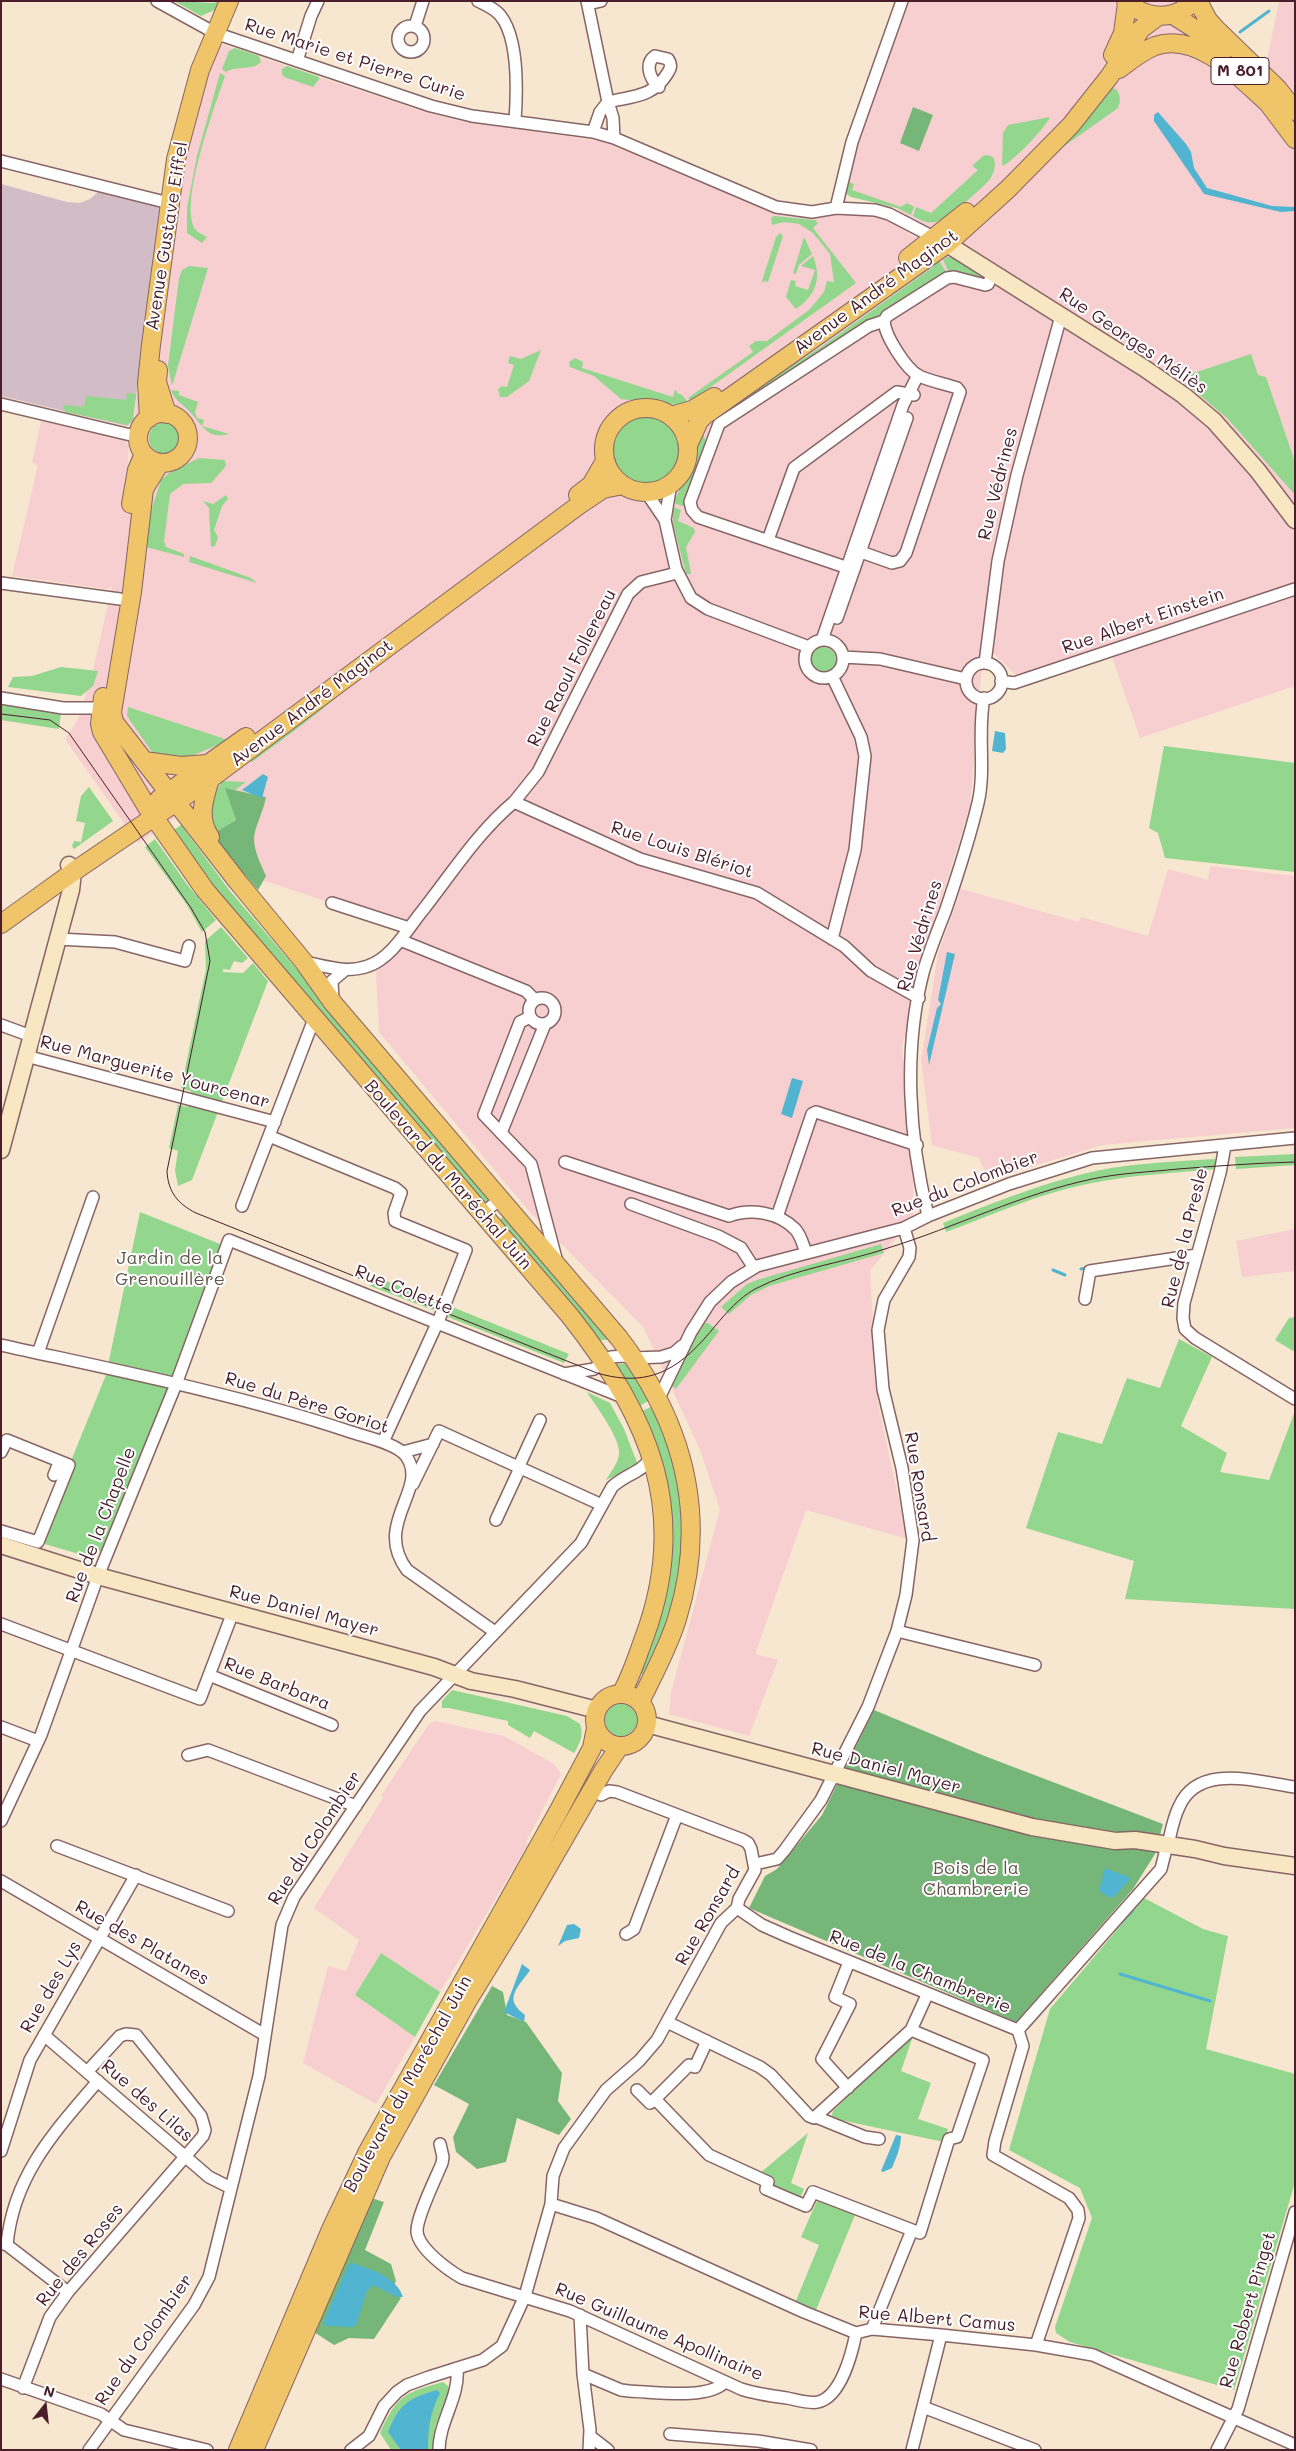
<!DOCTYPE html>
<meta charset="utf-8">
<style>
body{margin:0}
#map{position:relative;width:1296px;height:2451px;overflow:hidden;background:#f7e6d0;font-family:Mali,sans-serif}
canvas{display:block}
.frame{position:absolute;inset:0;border:2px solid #4a1f2b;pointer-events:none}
.north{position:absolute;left:20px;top:2381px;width:50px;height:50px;-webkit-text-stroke:4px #fff;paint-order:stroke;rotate:16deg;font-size:14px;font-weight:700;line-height:20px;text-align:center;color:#4a1f2b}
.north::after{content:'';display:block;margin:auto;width:18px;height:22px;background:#4a1f2b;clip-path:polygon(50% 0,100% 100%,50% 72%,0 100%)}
</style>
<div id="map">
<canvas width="1296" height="2451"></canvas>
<div class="frame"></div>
<div class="north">N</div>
</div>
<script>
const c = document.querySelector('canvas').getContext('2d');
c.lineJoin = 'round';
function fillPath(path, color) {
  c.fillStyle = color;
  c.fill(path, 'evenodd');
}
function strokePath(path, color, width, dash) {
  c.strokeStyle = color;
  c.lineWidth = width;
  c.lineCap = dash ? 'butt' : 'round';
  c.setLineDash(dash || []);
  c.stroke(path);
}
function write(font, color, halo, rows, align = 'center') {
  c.font = font + ' Mali,sans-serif';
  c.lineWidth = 4;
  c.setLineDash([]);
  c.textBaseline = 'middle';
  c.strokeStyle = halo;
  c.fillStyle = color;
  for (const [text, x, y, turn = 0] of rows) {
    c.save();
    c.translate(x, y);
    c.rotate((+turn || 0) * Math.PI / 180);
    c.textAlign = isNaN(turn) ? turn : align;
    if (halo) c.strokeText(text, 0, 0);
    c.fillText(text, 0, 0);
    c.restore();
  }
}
fillPath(new Path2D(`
 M898 1H1181L1262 84 1279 1H1295V686L1140 738 1112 657 1015 674 994 654 991 561 970 806 930 935 902 1047 913 1167V1216L870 1271 878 1403 907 1539 806 1510 755 1654 778 1660 749 1736 669 1714 671 1693 720 1509 700 1450 644 1328 529 1211 379 1032 376 974 403 927 241 873 214 837 206 808H190L138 843 65 739 78 719 91 679 112 586 107 589 12 576 38 465 32 463 41 421 125 440 129 446 127 473 133 441 136 398 189 90 206 39 415 109 456 120 601 141 748 202 793 215 858 214 887 220 913 236 931 243 897 208 845 192 879 52Z
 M1211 866 1295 876V1128L1102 1145 989 1180 979 1158 932 1145 921 1061 938 954 961 889 1079 922 1081 917 1148 936 1168 869 1207 880Z
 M1295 1229V1271L1242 1277 1236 1241Z
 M435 1721 504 1736 554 1764 561 1774 526 1842 528 1844 440 1992 381 1953 355 1995 415 2037 376 2104 303 2063 328 1966 346 1971 359 1940 314 1908 383 1798 381 1796 429 1724Z`), '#f7cfd1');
fillPath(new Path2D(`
 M1 184 67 202 80 203 90 199 98 192 160 205 133 421 127 426 1 396Z`), '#d2bdc6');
fillPath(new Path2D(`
 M174 1 214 3 219 1 215 10 201 16Z
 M235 48 259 56 261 62C252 71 237 65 226 72L222 69 229 51Z
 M287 66 317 76 320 78 313 87 284 77 282 74V69Z
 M220 73 225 76C214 109 182 194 193 225 195 232 202 234 207 237L202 243 187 233V208L197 156Z
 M1113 88C1121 90 1121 102 1118 108L1063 147 1062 146Z
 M1050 117C1046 127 1012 163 1002 166L1003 133 1008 125Z
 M987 155 993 157C997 164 994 173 990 179 983 188 945 221 935 222 927 224 920 220 913 216L916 207 931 213 978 170 972 166 983 156Z
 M847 181 854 184 852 190 901 207 907 203 914 207 911 215 897 208 851 197 845 193Z
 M774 216 815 220 818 223 813 228 856 283 691 401 688 398 753 352 749 346 756 341H767L809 310 824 292 827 281 834 282 830 254 813 233 799 224 784 222 772 225 771 218Z
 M780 233 783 236 768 282 763 281 761 284 776 237Z
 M804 237 812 254 799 265 796 274 793 273Z
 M813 256C822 279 816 295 796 309L786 297 791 280 796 281 795 286 808 290 815 270 801 266Z
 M947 257 954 258 984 278 982 280 949 273 943 260Z
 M939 260 947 274 742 401V398L821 347 933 267Z
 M189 266 208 268 172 386 168 366 179 278 182 270Z
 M541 350 529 381 507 397H500L498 389 502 386 507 387 514 365 508 363 510 356 521 359Z
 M1251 354 1258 375 1266 377 1295 462V495L1227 418 1183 381 1185 376Z
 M575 358 583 362 582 368 673 397 675 390 677 391V393L682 395 688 402 676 405 621 399 594 376 570 367 569 362Z
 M171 390 179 391V395L198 402 195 413 197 418 204 420 202 426 229 434C208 440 203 426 191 413 184 405 174 400 171 390Z
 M127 393 136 394 133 419 128 425 65 412 63 405 84 407 86 396 126 400Z
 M612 451a34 34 0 1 1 68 0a34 34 0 1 1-68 0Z
 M149 438a16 16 0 1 1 32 0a16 16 0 1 1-32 0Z
 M702 430 707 445 686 505 682 506 674 503V500L692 468 697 439Z
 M199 458 225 460 226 466 211 483 183 484 170 494 164 541 166 547 184 554V557L146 547 150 514 161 480 169 473Z
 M226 495 228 499 222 506 214 530 218 537 215 546 211 547 209 508 203 501 213 504Z
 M673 507 681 510 678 521 694 528 695 532 686 547 691 574H686L673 523Z
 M190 556 251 578 257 583 189 562Z
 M810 660a13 13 0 1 1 26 0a13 13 0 1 1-26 0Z
 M61 667 98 671 93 686 81 696 8 687 13 677 32 676Z
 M356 680C324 710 287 736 252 762L248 758Z
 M1 703 61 713 59 729 1 720Z
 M128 707 228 740C205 750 176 768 152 752L127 716Z
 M1164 746 1295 763V872L1165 858 1158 833 1149 828Z
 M223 781 246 782 235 790 226 789 236 820 211 835C210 810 207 801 223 781Z
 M89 787 113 821 74 849 72 846 74 841 81 842 85 823 76 821 81 796Z
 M181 825 230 891 493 1199 483 1208 243 925 171 832Z
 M155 839 186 883 216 920 202 932 187 905 145 847Z
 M221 927 248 958 242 963 234 961 230 970 223 969V972L243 973 253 963 268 981 192 1180 178 1186 175 1170 178 1151 169 1148 178 1105 188 1107 191 1091 181 1088 206 969 205 941Z
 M1295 1154V1165L1236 1169 1235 1157Z
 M1215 1159 1216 1169C1173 1173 1129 1175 1087 1184 1038 1194 992 1215 946 1232L943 1223C988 1205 1032 1187 1079 1175 1123 1163 1170 1162 1215 1159Z
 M140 1212 220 1244 219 1248 222 1249 175 1374 110 1536 102 1550 89 1557 38 1542 106 1375Z
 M506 1214 613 1339 594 1341 496 1223Z
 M881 1244 884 1253 769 1286 751 1295 729 1314 721 1307 747 1284 757 1280Z
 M374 1276 437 1301 433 1310 370 1286Z
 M452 1307 569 1354 564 1363 448 1317Z
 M1295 1317V1349L1293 1351 1275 1340 1289 1318Z
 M703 1323H708L719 1331 676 1389 669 1384Z
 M1179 1339 1212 1357 1181 1426 1227 1453 1220 1472 1269 1480 1295 1411V1609L1125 1599 1134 1561 1026 1528 1058 1432 1102 1444 1127 1378 1160 1388Z
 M617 1364H629L652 1399 636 1408 614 1365Z
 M587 1392 610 1403 624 1429 638 1465 606 1480C610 1473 618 1463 619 1455 621 1438 596 1407 587 1392Z
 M655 1405 667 1426 684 1517 677 1597 646 1676 638 1672 668 1573 638 1413Z
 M452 1690 567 1716 580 1724C584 1736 580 1743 574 1753L534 1731 530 1738 508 1725V1721L449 1708H442V1701Z
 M605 1720a16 16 0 1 1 32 0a16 16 0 1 1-32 0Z
 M1144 1898 1203 1929 1228 1936 1206 2049 1295 2074V2182L1234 2390 1070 2342 1056 2333 1055 2327 1092 2218 1080 2188 1009 2150 1050 2009Z
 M381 1953 440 1992 415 2037 355 1995Z
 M909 2039H912L901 2071 931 2083 918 2119 948 2129 944 2142 831 2118 833 2111Z
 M808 2133 791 2183 804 2189 800 2198 773 2186 775 2179 760 2173Z
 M817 2201 855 2215 816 2310 795 2303 819 2245 801 2237Z
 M443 2382 448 2386 449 2391 435 2427 434 2450H391L380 2433C397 2395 404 2393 443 2382Z`), '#93d68e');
fillPath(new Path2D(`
 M913 107 933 115 919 151 900 143Z
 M225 788 266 797C264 810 255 826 254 838 254 852 261 864 266 876L258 890 211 835 236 820Z
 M874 1710 982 1755 1163 1824 1155 1854 1133 1889 1016 2022 749 1908 765 1876 777 1869 822 1815Z
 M492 1986 503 1992 507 2015 526 2022 562 2073 558 2101 571 2119 559 2135 517 2118 506 2162 477 2169 456 2152 453 2137 469 2104 434 2085Z
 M368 2197 384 2202 365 2250 391 2264 396 2281 391 2291 401 2298 374 2339 349 2338 334 2345 314 2332Z`), '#76b779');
fillPath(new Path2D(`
 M1158 112 1186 144 1191 152 1194 168 1207 188 1272 206 1295 207V211L1281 212 1204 194 1154 121V115Z
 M995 731 1005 733 1006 749 1003 753 992 751Z
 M263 774 268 777 262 798 242 790Z
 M947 952 955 954 929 1065 927 1050 937 1008 941 1004 938 1000Z
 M792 1078 803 1081 792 1118 781 1114Z
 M1105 1868 1131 1878 1114 1897 1111 1898 1099 1891Z
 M574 1924 581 1929 579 1938 565 1941 558 1946 567 1925Z
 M522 1964 530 1970C525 1979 507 1994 516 2006 518 2010 522 2012 525 2015L524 2022 504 2012Z
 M896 2135 901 2136C901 2147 896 2158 892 2168L883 2172 881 2171Z
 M352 2263C370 2269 397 2277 403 2297H397L373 2285 367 2291 356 2325 353 2327 325 2326 324 2321 349 2264Z
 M437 2390 440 2393C430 2413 428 2428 428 2450H401L388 2432C399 2404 409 2398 437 2390Z`), '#51b4d0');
strokePath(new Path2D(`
 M1240 32 1269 11
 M1081 1269 1090 1267
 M1053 1270 1065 1275
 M1115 1929 1132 1911
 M1120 1974 1210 2001
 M1030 2025 1053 1999`), '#51b4d0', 3);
const street = new Path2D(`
 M157 1 215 33 431 106 472 116 593 132 614 138 776 207 812 212 836 208 875 210 889 214 939 240
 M478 1C486 5 494 8 500 15 519 38 517 93 515 121
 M587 1 608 102C633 96 653 97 667 74 671 68 672 65 668 59L655 56C644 64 650 79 659 87
 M588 4 601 1
 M415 26 423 1
 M398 39a13 13 0 1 1 26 0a13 13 0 1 1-26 0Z
 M297 61 311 16 318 1
 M593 132 600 112 608 102 613 118 614 138
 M1 161 169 203
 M836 208 852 142 902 1
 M1 404 139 437
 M646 492 665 520 676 569 691 598 708 609 809 647
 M665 520 671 483
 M768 540 794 468 897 392 914 395
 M861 552 892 563 900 561 906 553 960 392 957 388C945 384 930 381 919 376 906 369 885 336 884 321
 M854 570 698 517 692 510 690 502 719 424 869 326 884 321 887 316 947 278 954 277 985 285 988 284 993 274
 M1 583 120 599
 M837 618 907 418
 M822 640 903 405 918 375
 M805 659a19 19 0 1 1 38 0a19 19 0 1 1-38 0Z
 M843 657 880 659 966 679
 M985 663 998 561 1017 475 1061 316
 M966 681a18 18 0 1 1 36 0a18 18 0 1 1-36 0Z
 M832 676 861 737 865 756 855 850 832 939
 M1001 681 1014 683 1295 589
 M1 698 63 708H101L107 711
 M514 802 538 772 628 594 641 582 677 573
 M332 903 409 928
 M58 939 115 942 185 961 189 946
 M400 940 526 991 535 1000
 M304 962C326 966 346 974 368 966 392 958 408 928 423 910 452 873 478 832 514 802L640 859 757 893 844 946 871 971 919 998
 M529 1011a13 13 0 1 1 26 0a13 13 0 1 1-26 0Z
 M333 1000 332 981 345 970
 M530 1017 520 1022 484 1115 531 1164 557 1262
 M1 1025 31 1036
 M26 1056 275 1122
 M501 1133 545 1024
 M269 1136 395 1188 401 1193 394 1213 395 1221 466 1250 440 1317 383 1442
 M1225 1146 1220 1173 1184 1303 1183 1318 1185 1329 1195 1338 1295 1399
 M565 1162 729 1216C750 1208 778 1212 795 1229 801 1235 803 1245 806 1253
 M631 1204 718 1236 741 1248 754 1268
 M242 1206 314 1019
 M482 1214 501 1198
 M928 1216C909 1138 903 1051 923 973 929 952 937 932 945 912 957 877 969 840 978 803 986 769 977 732 984 698
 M777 1217 812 1114 816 1112 917 1145
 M1085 1299 1090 1271 1197 1255
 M1 1345C119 1371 237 1394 351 1432 366 1437 398 1444 406 1456 430 1489 372 1523 407 1570L495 1632
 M38 1353 93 1197
 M564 1374 594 1369 611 1357 623 1356 634 1358 661 1357 674 1353 682 1346
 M659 1398 691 1332 710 1302 731 1282 757 1266 904 1228 928 1216 1009 1184 1092 1158 1295 1138
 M1 1452 7 1440 69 1465 38 1542 1 1531
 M403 1452 433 1444
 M518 1468 540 1420
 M54 1475 58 1465
 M413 1484 439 1431 602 1505
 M496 1520 520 1468
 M1 1624 200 1699 233 1612
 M897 1631 1035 1665
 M209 1675 332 1725
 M1 1727 38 1741
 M188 1755 208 1750 356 1806
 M1 1821 41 1735 98 1576 176 1384 229 1240 625 1398
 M1168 1845C1171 1832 1173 1819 1179 1807 1198 1762 1258 1782 1295 1787
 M57 1846 228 1911
 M755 1864 777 1859 784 1851 821 1800 868 1707 897 1631 906 1595 913 1540 902 1468 883 1389 878 1330 884 1300 909 1257 910 1248 904 1228
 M1 1881 265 2035
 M737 1908 762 1925 789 1937 1018 2030 1161 1869 1165 1853
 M626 1934 634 1929 677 1815
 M669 2023 760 2067 771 2075 809 2116 814 2118 911 2030 927 1995
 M1018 2030 1023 2046 995 2141 993 2155 1069 2198 1078 2210 1079 2218 1036 2345
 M44 2035 209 2177 231 2188
 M707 2041 695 2067 689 2065 655 2099 709 2155 768 2182 766 2189 806 2206 813 2192 912 2230
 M848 2088 822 2059 850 2004 835 1997 849 1962
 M637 2090 650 2103 655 2099
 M816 2117 865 2137 879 2139
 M440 2144 443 2157 442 2163C436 2178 416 2218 417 2232 419 2249 448 2270 462 2278L570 2311 741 2389C756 2394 772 2396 787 2398 797 2400 809 2404 818 2402 841 2397 852 2353 856 2333
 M1 2151 30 2060 136 1875
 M551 2204 596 2218 804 2312 856 2333 872 2329 941 2335 1036 2345 1093 2355 1295 2445
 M1 2243 7 2245 68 2292
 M7 2245C13 2176 55 2131 98 2081
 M580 2315 583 2374 621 2390 629 2391C655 2392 708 2400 725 2382
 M872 2329 912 2230 920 2233 949 2139 957 2137 983 2060 911 2030
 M583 2374 590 2430 589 2450
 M1 2379 101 2414 124 2430 207 2450
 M23 2388 50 2317 68 2292 203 2136 205 2130 201 2116 136 2035 126 2034 120 2036 87 2072
 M923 2407 1035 2450
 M670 2434 758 2441 811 2450
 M590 2436 608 2450
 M89 2450 194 2305 209 2277 259 2076 282 1925 294 1897 420 1711 581 1543 612 1487C626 1474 641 1473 652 1457
 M351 2450 369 2436 384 2406 397 2392 407 2385 429 2377 483 2360 502 2346 525 2296 551 2204 553 2176 564 2148 606 2090 639 2061 657 2040 721 1923 737 1908 739 1899 755 1870 751 1849 748 1843 743 1840 617 1792 609 1791 601 1795
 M439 2450C439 2421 460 2397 457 2368
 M912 2450 941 2335
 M1217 2450 1238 2409 1295 2212`);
const secondary = new Path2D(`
 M947 244 1144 368 1183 395 1214 421 1258 471 1295 520
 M1 1150 71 890 73 872 69 865
 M1 1545 98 1576 434 1667 471 1681 515 1689 597 1710
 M647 1724 1032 1827 1115 1841 1135 1840 1195 1849 1224 1856 1295 1866`);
const primary = new Path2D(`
 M1126 1C1146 20 1175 21 1194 1
 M1198 1 1208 20 1216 29 1278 89 1295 111
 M1173 15 1195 29 1222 53
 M1113 55 1123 33 1127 3
 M1119 69C1131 60 1142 51 1155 46 1198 31 1241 79 1270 105
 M1262 95 1295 139
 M908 258 966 212
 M158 370 157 382 167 414
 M604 450a42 42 0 1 1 84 0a42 42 0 1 1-84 0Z
 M138 438a25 25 0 1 1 50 0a25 25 0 1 1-50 0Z
 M671 416 692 410 714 397
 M149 418 147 383 151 345 176 159 200 70 229 1
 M688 445 699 421 705 415 947 244 1008 189 1071 125 1109 77 1141 29 1157 17
 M160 463 144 489 132 592 112 712 114 722 238 882 304 962 333 1003 619 1338C683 1422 709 1516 677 1619 668 1648 653 1675 640 1702
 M578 495 591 485 605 461
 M131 504 137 470 144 454
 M103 697 100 724 102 732 147 807 205 890 570 1316C649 1416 691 1512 644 1638 637 1657 631 1677 621 1694
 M144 761 181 766 207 764
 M159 799 246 737
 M210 837C197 818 204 799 210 779
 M1 924 73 872 210 779 579 505 603 489 623 485
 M595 1720a26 26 0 1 1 52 0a26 26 0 1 1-52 0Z
 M238 2450 332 2227 367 2153 558 1812 592 1748 596 1728
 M254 2450 381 2157 468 2000 520 1915 603 1771 619 1747`);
strokePath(street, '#876565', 14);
strokePath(secondary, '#876565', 19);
strokePath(primary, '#876565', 20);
strokePath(street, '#fff', 11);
strokePath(secondary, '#f9e7c3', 16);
strokePath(primary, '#f0c469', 18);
strokePath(new Path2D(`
 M1 714 50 720 69 733 191 908 205 932 210 961 167 1171C168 1192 178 1204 196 1213L597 1373C652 1389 682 1367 716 1325 727 1312 739 1298 755 1289 792 1269 847 1262 888 1248 956 1227 1021 1194 1092 1179 1120 1173 1149 1172 1178 1169 1217 1166 1256 1163 1295 1162`), '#4a1f2b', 1);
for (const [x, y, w] of [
 [1240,71,58]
]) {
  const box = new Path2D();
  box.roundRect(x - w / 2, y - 13.5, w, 27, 4);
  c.fillStyle = '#fff';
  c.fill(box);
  strokePath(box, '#4a1f2b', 1);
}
write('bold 16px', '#4a1f2b', null, [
 ["M 801",1240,71]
]);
write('18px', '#4a1f2b', '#fff', [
 ["Rue Marie et Pierre Curie",355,60,18],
 ["Avenue Gustave Eiffel",167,236,-81],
 ["Avenue André Maginot",876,292,-36],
 ["Rue Georges Méliès",1133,341,34],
 ["Rue Védrines",998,484,-76],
 ["Rue Albert Einstein",1143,621,-19],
 ["Rue Raoul Follereau",572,668,-63],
 ["Avenue André Maginot",312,703,-37],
 ["Rue Louis Blériot",682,850,18],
 ["Rue Védrines",920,936,-73],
 ["Rue Marguerite Yourcenar",155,1072,15],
 ["Boulevard du Maréchal Juin",448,1175,49],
 ["Rue du Colombier",965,1184,-21],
 ["Rue de la Presle",1185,1238,-76],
 ["Rue Colette",404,1290,22],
 ["Rue du Père Goriot",307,1403,17],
 ["Rue Ronsard",919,1487,81],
 ["Rue de la Chapelle",101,1525,-69],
 ["Rue Daniel Mayer",304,1611,15],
 ["Rue Barbara",277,1684,22],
 ["Rue Daniel Mayer",886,1768,15],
 ["Rue du Colombier",315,1838,-57],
 ["Rue Ronsard",708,1916,-60],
 ["Rue des Platanes",142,1943,30],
 ["Rue de la Chambrerie",920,1972,22],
 ["Rue des Lys",51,1987,-60],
 ["Boulevard du Maréchal Juin",408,2084,-61],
 ["Rue des Lilas",147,2101,41],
 ["Rue des Roses",80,2255,-51],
 ["Rue Robert Pinget",1248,2310,-74],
 ["Rue Albert Camus",937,2319,5],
 ["Rue Guillaume Apollinaire",659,2332,23],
 ["Rue du Colombier",144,2340,-55]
]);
write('18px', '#605649', '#fff', [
 ["Jardin de la",170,1258],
 ["Grenouillère",170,1279],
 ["Bois de la",976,1868],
 ["Chambrerie",976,1889]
]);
</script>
